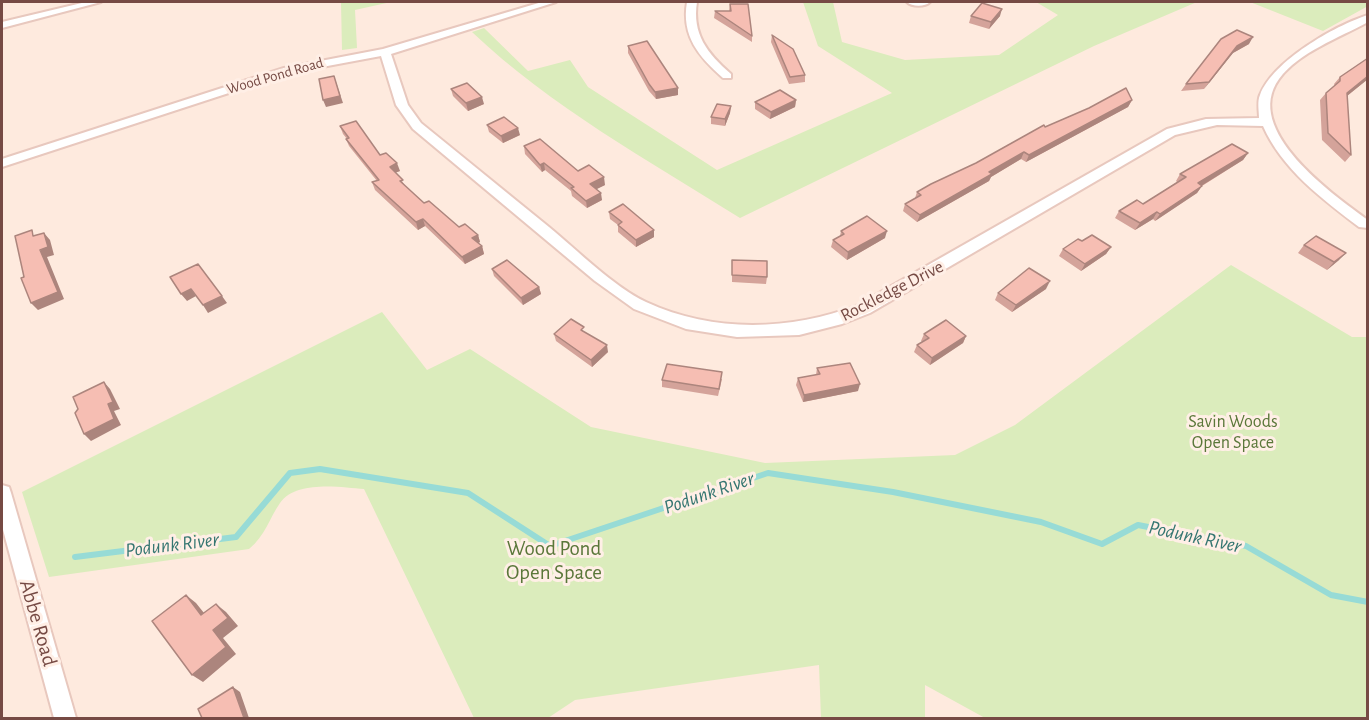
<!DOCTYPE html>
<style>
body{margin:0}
#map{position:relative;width:1369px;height:720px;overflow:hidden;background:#feeade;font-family:"Alegreya Sans",sans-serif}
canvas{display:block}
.frame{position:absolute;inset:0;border:3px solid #764a44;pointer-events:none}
</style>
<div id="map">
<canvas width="1369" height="720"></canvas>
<div class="frame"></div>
</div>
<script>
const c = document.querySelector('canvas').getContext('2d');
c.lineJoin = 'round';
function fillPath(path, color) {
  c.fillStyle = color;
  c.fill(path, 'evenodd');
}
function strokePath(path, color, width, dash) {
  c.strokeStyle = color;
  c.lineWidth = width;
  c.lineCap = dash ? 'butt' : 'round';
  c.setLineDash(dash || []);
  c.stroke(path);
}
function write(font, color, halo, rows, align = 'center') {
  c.font = font + ' "Alegreya Sans",sans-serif';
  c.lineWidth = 6;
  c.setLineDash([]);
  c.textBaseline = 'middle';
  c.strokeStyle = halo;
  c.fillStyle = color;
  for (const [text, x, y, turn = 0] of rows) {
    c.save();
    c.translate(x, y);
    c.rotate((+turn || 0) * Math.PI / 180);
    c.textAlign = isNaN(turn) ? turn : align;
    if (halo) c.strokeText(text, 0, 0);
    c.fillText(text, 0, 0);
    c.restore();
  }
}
fillPath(new Path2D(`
 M348 2H391L355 10 357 48 342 50 341 3Z
 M803 2H833L842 42 905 60 999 55 1058 15 1036 2H1197L1094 46 740 218C648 160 551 107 472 32L484 28 528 71 570 60 588 87 717 170 892 93 818 46Z
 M1250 2H1367L1368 6 1323 31Z
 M1231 265 1352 337H1367V718H985L925 685V718H821L819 665 575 700 548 718H474L364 489C340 487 296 480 280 503 269 519 265 536 249 549L49 577 22 492 382 312 427 370 470 349 591 427 765 463 955 455 1015 425Z`), '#dbecbc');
strokePath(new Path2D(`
 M75 557 236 537 290 473 320 469 468 493 550 546 768 473 893 492 1041 522 1102 544 1138 525 1246 546 1331 595 1368 602`), '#97dbd6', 6);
const street = new Path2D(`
 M86 2H101L2 28V22Z
 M542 2H556L391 54 408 105 421 123C464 158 506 192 549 227 577 250 614 287 646 302 713 333 790 331 858 305L1167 129 1206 119 1259 118C1259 111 1257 101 1260 95 1273 61 1334 26 1368 15V22C1339 38 1299 52 1279 79 1242 130 1332 194 1368 220V228L1359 227C1322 199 1282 169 1263 126L1217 125 1175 135 870 313 842 324 799 335 737 337 686 329 634 309 595 281 413 129 396 105 381 56 290 73 2 167V159L284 68 383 49Z
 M687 2H697C692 34 707 53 731 74V78H723C699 57 681 36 687 2Z
 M907 2H930C925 7 912 7 907 2Z
 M2 485 9 487 11 493 76 718H54L2 526Z`);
strokePath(street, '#e8c8be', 4);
fillPath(street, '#fff');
fillPath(new Path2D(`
 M730 4 752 36V42L714 18 715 11H729Z
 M971 16H1000L989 29 969 23Z
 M772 35 805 75V82L789 84 771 42Z
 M1221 39 1249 44 1233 53 1204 89 1181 91 1186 84Z
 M628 46 678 95 656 99 649 91 628 53Z
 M1368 58V79L1347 96 1351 155 1345 162 1322 140 1320 100 1326 93 1335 86 1334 84 1340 77Z
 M451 89 484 104 468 111 453 96Z
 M796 100 795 107 770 119 755 109V102Z
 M1132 100 1128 107 1026 162 1021 159 991 177 989 181 917 222 903 211 905 204 915 198 917 192 976 163 1045 127Z
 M731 106 730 113 725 126 711 124V117Z
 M487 125 520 135 503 143 489 132Z
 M340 126 400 171 396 172 406 187 424 203 459 227 478 235 480 242 478 243 482 246 484 254 465 264 425 226 418 230 375 190 372 182 377 181 349 146 346 139H347L343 134Z
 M524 146 578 171 605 185 596 189 602 200 587 208 572 196 571 191 545 170 542 172 525 154Z
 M1248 153 1243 160 1202 186 1197 193 1155 221 1153 219 1135 230 1115 218 1119 211 1143 204 1177 182 1176 181 1180 174Z
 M609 212 654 237 636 247 618 232V225L610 219Z
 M841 231 885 238 847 260 831 247 833 240 840 236Z
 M1082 241 1111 247 1106 254 1081 271 1059 256 1063 249Z
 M1304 245 1339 260 1327 270 1298 253Z
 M732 260 767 277 766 284 732 282Z
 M492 269 539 287 541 294 523 305 494 276Z
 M1046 289 1012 312 995 300 998 293Z
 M554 334 608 352 592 367 556 341Z
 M924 334 966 336 963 343 930 365 914 352 917 345 922 342 921 341Z
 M817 368 858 391 803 402 796 385 798 378 816 375Z
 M722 379 718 396 662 387V380Z`), '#d4a39a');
fillPath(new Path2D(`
 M1002 9 1000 16 989 29 991 22Z
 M1253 37 1249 44 1233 53 1204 89 1209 82 1237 46Z
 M334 76 343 103 326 107 323 100Z
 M1368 76V79L1342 100 1347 93Z
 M678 88V95L656 99 655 92Z
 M482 97 484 104 468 111 466 103Z
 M796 100 795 107 770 119 771 112Z
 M1132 100 1128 107 1026 162 1029 155Z
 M731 106 730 113 725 126V119Z
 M518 128 520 135 503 143 501 136Z
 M1024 152 1021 159 991 177 989 181 917 222 920 215 989 172Z
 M1248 153 1243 160 1193 191 1198 183Z
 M397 163 400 171 392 174 390 167Z
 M544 163 545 170 542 172 540 165Z
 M604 177 605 185 591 192 590 184Z
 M1202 186 1197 193 1155 221 1160 214Z
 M601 193 602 200 587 208 586 201Z
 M1157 212 1153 219 1135 230 1140 223Z
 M423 219 425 226 418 230 416 222Z
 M654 230V237L636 247V240Z
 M887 231 885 238 847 260 848 252Z
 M44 233 50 240 54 255 47 257 64 299 38 310 31 303Z
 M478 235 480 242 474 245 472 238Z
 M482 246 484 254 465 264 462 257Z
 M1111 247 1106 254 1081 271 1085 264Z
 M1346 253 1339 260 1327 270 1334 262Z
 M1050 281 1046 289 1012 312 1016 305Z
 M539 287 541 294 523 305 521 298Z
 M191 289 196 296 187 301 181 294Z
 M222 296 227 303 208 313 203 305Z
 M966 336 963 343 930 365 932 358Z
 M607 345 608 352 592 367 591 360Z
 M104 382 110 389 120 409 114 411 121 425 91 441 84 434 108 404Z
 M860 384 858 391 803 402 804 395Z
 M186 595 196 603 212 623 201 615Z
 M216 604 226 612 238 626 223 638 236 654 203 682 192 675 213 630Z
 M233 687 240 692 249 718H244Z`), '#ac857d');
const building = new Path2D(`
 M982 3 1002 9 991 22 971 16Z
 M730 4H748L752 36 715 11H731Z
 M1237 30 1253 37 1237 46 1209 82 1186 84 1221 39Z
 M772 35 793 49 805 75 790 77Z
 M647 41 678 88 655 92 649 84 628 46Z
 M1368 58V76L1347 93 1351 155 1328 133 1326 93 1340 81V77Z
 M334 76 340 96 323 100 319 79Z
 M467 83 482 97 466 103 451 89Z
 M1126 88 1132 100 1029 155 1024 152 989 172 992 174 920 215 905 204 921 195 917 192 931 184 976 163 1044 125 1045 127 1089 108Z
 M780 90 796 100 771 112 755 102Z
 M717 104 731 106 725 119 711 117Z
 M504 117 518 128 501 136 487 125Z
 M356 121 380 155 386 153 397 163 390 167 403 180 400 181 424 203 429 201 459 227 465 224 478 235 472 238 482 246 462 257 423 219 416 222 372 182 379 180 346 139 349 138 340 126Z
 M540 139 578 171 589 165 604 177 590 184 601 193 586 201 571 188 574 187 544 163 540 165 524 146Z
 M1232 144 1248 153 1198 183 1202 186 1160 214 1157 212 1140 223 1119 211 1137 200 1143 204 1186 177 1180 174Z
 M623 204 654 230 636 240 618 225 622 222 609 212Z
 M867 216 887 231 848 252 833 240 844 234 841 231Z
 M32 230 33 236 44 233 48 247 40 250 58 292 31 303 21 278 24 277 15 236Z
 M1092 235 1111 247 1085 264 1063 249 1078 239 1082 241Z
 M1316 236 1346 253 1334 262 1304 245Z
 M507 260 539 287 521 298 492 269Z
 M732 260 767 261V277L732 275Z
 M198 264 222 296 203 305 191 289 181 294 170 277Z
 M1029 268 1050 281 1016 305 998 293Z
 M571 319 584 327 581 330 607 345 591 360 554 334Z
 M946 320 966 336 932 358 917 345 929 338 924 334Z
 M850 363 860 384 804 395 798 378 820 374 817 368Z
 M667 364 722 372 719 389 662 380Z
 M104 382 113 402 108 404 114 419 84 434 75 413 78 409 73 397Z
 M186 595 201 615 216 604 228 618 213 630 226 647 192 675 152 621Z
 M233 687 244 718H202L198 709Z`);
fillPath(building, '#f6beb3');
strokePath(building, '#ac857d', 1.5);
write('15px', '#764a44', '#ffefe6', [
 ["Wood Pond Road",275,76,-16]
]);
write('18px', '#764a44', '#ffefe6', [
 ["Rockledge Drive",892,291,-27]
]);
write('18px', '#5a7739', '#ffefe6', [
 ["Savin Woods",1233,422],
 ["Open Space",1233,443]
]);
write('italic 20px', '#357671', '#ffefe6', [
 ["Podunk River",709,493,-19],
 ["Podunk River",1195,537,12],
 ["Podunk River",172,545,-7]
]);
write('21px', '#5a7739', '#ffefe6', [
 ["Wood Pond",554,549],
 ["Open Space",554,573]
]);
write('21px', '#764a44', '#ffefe6', [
 ["Abbe Road",38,623,74]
]);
</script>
